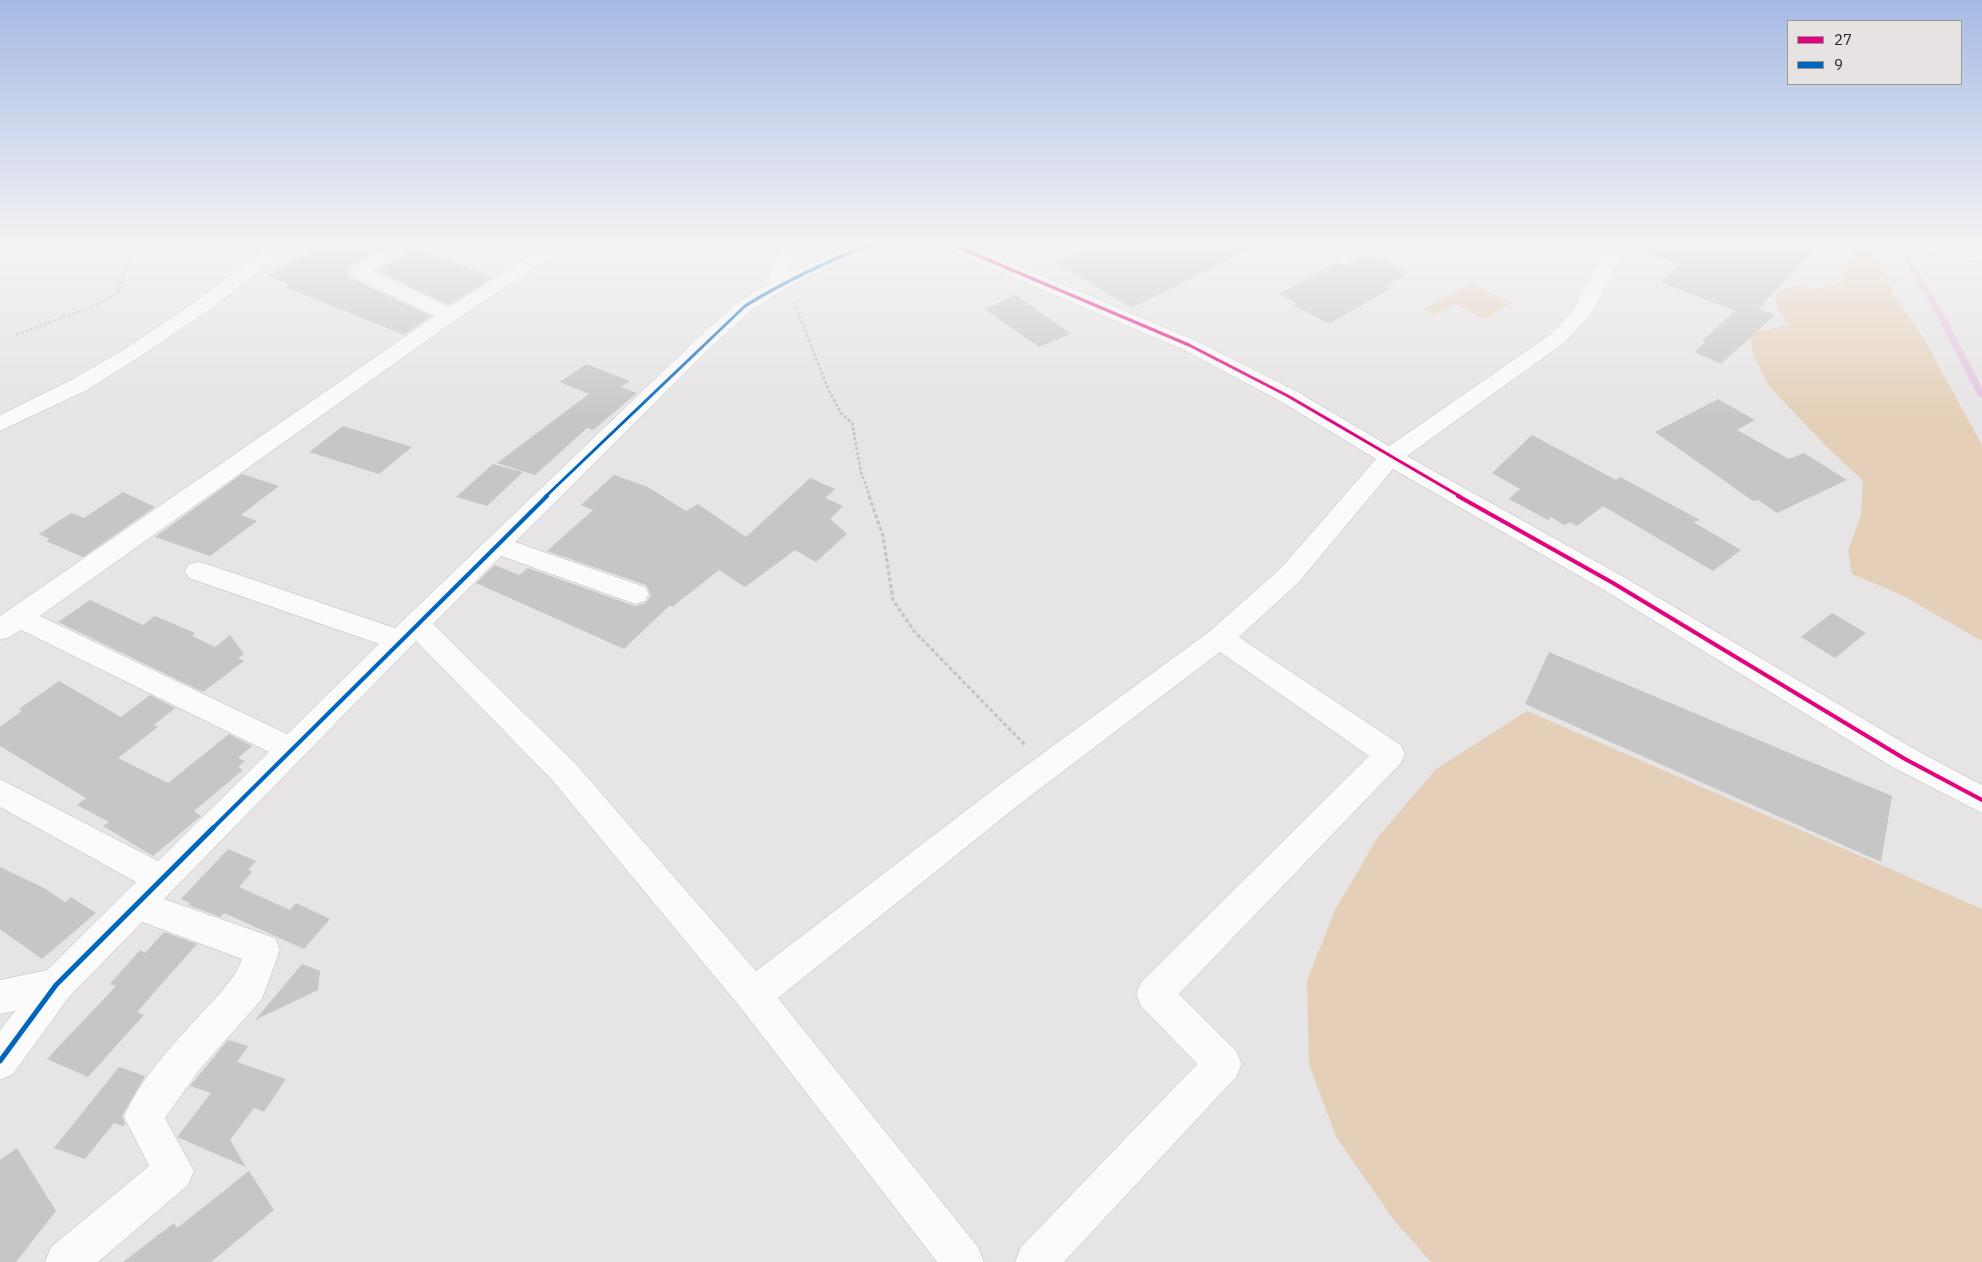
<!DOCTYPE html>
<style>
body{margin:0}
#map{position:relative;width:1982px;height:1262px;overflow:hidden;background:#e6e4e4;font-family:"IBM Plex Sans",sans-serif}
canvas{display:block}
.legend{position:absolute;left:1787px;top:20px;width:175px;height:65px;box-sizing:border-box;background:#e7e3e3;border:1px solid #9b9898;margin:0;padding:6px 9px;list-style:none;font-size:15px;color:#282727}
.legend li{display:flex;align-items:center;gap:10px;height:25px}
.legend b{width:25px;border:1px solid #9b9898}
</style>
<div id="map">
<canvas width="1982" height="1262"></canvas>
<ul class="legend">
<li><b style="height:6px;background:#e5007d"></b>27</li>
<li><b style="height:6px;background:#0065bd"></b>9</li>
</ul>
</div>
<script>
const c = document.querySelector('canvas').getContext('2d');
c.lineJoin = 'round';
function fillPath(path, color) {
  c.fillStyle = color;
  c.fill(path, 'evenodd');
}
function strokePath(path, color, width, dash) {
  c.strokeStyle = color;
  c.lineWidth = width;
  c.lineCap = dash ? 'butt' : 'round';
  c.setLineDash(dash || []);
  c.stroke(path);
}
fillPath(new Path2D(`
 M1860 246 1876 251 1893 293 1924 339 1982 445V641L1902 595 1852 574 1848 551 1861 515 1863 481 1825 445 1768 385 1754 357 1749 333 1789 325 1777 308 1775 295 1793 285 1819 289 1843 282 1851 253Z
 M1472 284 1512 303 1485 319 1455 304 1434 315 1423 309Z
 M1527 711 1982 909V1262H1431L1393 1219 1336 1137 1309 1064 1307 981 1335 910 1378 837 1436 769Z`), '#e5cfb8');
fillPath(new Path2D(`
 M1894 242H1901L1948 322 1982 388V398L1978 396 1940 322Z`), '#e3c4e0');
fillPath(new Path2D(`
 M331 242H390L350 266 346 273 350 278 431 316 404 335 285 287 290 285 267 275Z
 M1101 242H1263L1132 308 1055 262Z
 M1654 242H1821L1759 309 1775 315 1721 364 1694 352 1705 342 1702 341 1735 311 1660 282 1680 265 1643 251 1651 248Z
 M415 248 493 277 449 305 377 271Z
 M1367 253 1406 270 1401 273 1405 275 1385 286 1390 289 1329 324 1293 305 1296 303 1279 294 1337 262 1344 266Z
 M1016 295 1071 334 1039 347 984 309Z
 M586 364 630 381 621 387 637 393 593 430 587 428 535 475 497 463 589 394 560 382Z
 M1718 399 1755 420 1737 430 1789 459 1804 453 1847 480 1777 513 1758 500 1753 501 1655 432Z
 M343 426 412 447 379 474 309 452Z
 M1532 435 1616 480 1620 477 1700 520 1693 522 1741 550 1713 571 1603 506 1577 526 1570 522 1564 525 1551 517 1548 520 1509 499 1520 489 1492 473Z
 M493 464 523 472 487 506 456 497Z
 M242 474 279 486 241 515 257 521 210 556 155 537Z
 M614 475 648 487 686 511 698 504 746 537 810 478 835 489 825 498 843 506 830 519 847 534 816 562 795 550 745 587 719 570 672 607 670 605 624 649 476 583 495 565 519 575 528 568 635 606 646 603 651 595 646 585 547 551 593 510 581 505Z
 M123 492 155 507 83 557 46 541 50 539 39 534 71 513 84 518Z
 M90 600 143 625 155 616 195 633 192 636 215 647 230 635 244 654 238 658 244 661 203 692 58 622Z
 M1832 613 1866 633 1835 658 1801 637Z
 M1549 652 1892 796 1881 862 1525 704Z
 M59 681 121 717 150 695 175 708 154 725 158 727 118 758 168 783 229 734 252 746 238 758 245 761 238 767 243 770 194 811 201 816 153 856 103 826 109 822 77 805 86 798 0 746V727L22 711 19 709Z
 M228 849 256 861 248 870 252 872 239 887 290 910 296 903 330 919 304 949 224 913 221 917 188 905 190 903 181 899Z
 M0 867 44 888 65 902 71 897 96 913 42 959 0 929Z
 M164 932 197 944 137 1012 144 1015 88 1077 47 1059 116 986 110 984 140 950 145 953Z
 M302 964 320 971 318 990 255 1020Z
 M228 1040 248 1046 237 1062 286 1079 264 1112 254 1108 230 1140 246 1167 177 1137 211 1093 190 1086Z
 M119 1067 145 1076 122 1116 125 1123 123 1126 114 1123 85 1159 54 1148Z
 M17 1148 56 1211 16 1262H0V1160Z
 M249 1171 274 1210 211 1262H123L174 1223 177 1228Z`), '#c7c6c6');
const minor = new Path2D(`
 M268 242H288L271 262 212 308 139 357 87 390 0 431V415L71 380 125 349 198 300 257 254Z
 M394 242 415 243 413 247 373 271 449 307 552 242H574L457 319 40 616 287 734 379 644 189 578 185 571 189 564 198 562 207 564 395 628 699 337 738 302 770 282 768 272 784 242H803L788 273 859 242H885L883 246 823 270 787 288 752 310 713 345 515 542 645 587 649 594 645 601 636 604 627 601 501 556 433 624 575 763 756 971 998 786 1210 631 1281 568 1376 459 1280 401 1182 349 939 246 937 242H963L1196 341 1296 391 1389 446 1551 334 1573 310 1600 259 1564 246 1562 242H1589L1610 250 1627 242H1652L1650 246 1619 261 1592 313 1565 342 1407 456 1622 576 1916 750 1982 785V813L1894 768 1604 590 1393 469 1299 582 1239 637 1401 745 1405 754 1401 763 1179 994 1236 1051 1242 1064 1236 1077 1064 1262H1015L1021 1247 1197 1064 1141 1006 1136 994 1141 982 1369 756 1220 652 1020 804 778 998 978 1247 984 1262H937L740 1007 553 781 416 641 164 899 275 938 280 950 262 999 200 1069 165 1118 194 1171 188 1185 98 1262H45L51 1247 149 1166 124 1117C139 1081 172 1045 199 1016 216 997 233 982 242 959L142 922 69 997 13 1074 0 1080V1030L15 1011 0 1014V980L47 970 136 882 0 807V779L158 861 269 752 21 630 10 637 0 640V616L435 316 351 276 348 272 351 268Z
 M1883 242H1930L1982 250V262L1892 248 1885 246Z`);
strokePath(minor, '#bbb9b9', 1);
strokePath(new Path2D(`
 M794 302 829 391 841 413 852 423 861 472 870 497
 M16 335 96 305 117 294 135 242`), '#c5c4c4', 2.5, [3, 2]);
strokePath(new Path2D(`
 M869 496 883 536 893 600 914 631 1026 746`), '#c5c4c4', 3, [4, 2.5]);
fillPath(minor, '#fbfbfb');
strokePath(new Path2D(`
 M946 242 1189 345 1288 396 1461 497`), '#e5007d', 3);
strokePath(new Path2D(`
 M1458 496 1613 583 1905 759 1982 800`), '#e5007d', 4);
strokePath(new Path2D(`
 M545 497 745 306C787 280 830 260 876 242`), '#0065bd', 3);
strokePath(new Path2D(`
 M212 829 547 496`), '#0065bd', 4);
strokePath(new Path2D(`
 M0 1061 56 985 213 828`), '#0065bd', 5);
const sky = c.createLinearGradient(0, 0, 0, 419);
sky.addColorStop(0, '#a6bae5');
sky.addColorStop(0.58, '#f4f3f3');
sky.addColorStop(1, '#f4f3f300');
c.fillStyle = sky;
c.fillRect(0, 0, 1982, 419);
</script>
